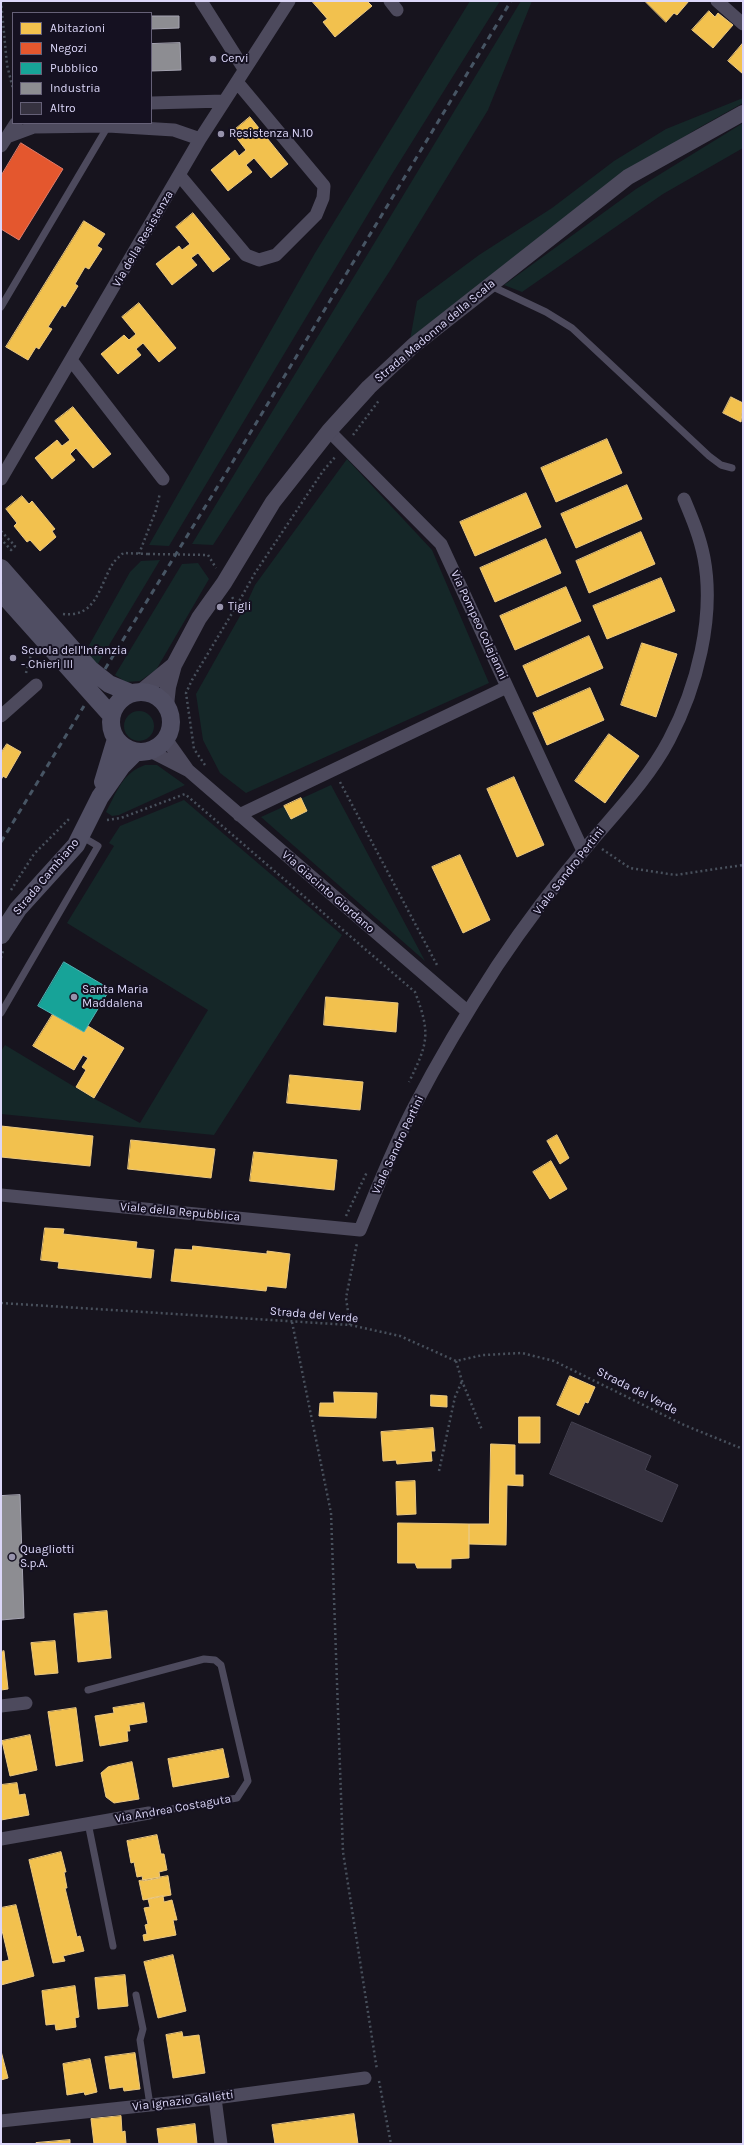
<!DOCTYPE html>
<style>
body{margin:0}
#map{position:relative;width:744px;height:2145px;overflow:hidden;background:#17141e;font-family:Karla,sans-serif}
canvas{display:block}
.frame{position:absolute;inset:0;border:2px solid #dcd7f9;pointer-events:none}
.legend{position:absolute;left:12px;top:12px;width:140px;height:112px;box-sizing:border-box;background:#151121;border:1px solid #656077;margin:0;padding:5px 7px;list-style:none;font-size:12px;color:#dcd7f9}
.legend li{display:flex;align-items:center;gap:8px;height:20px}
.legend b{width:20px;border:1px solid #656077}
</style>
<div id="map">
<canvas width="744" height="2145"></canvas>
<div class="frame"></div>
<ul class="legend">
<li><b style="height:11px;background:#f2c14e"></b>Abitazioni</li>
<li><b style="height:11px;background:#e4572e"></b>Negozi</li>
<li><b style="height:11px;background:#17a398"></b>Pubblico</li>
<li><b style="height:11px;background:#8d8d92"></b>Industria</li>
<li><b style="height:11px;background:#363240"></b>Altro</li>
</ul>
</div>
<script>
const c = document.querySelector('canvas').getContext('2d');
c.lineJoin = 'round';
function fillPath(path, color) {
  c.fillStyle = color;
  c.fill(path, 'evenodd');
}
function strokePath(path, color, width, dash) {
  c.strokeStyle = color;
  c.lineWidth = width;
  c.lineCap = dash ? 'butt' : 'round';
  c.setLineDash(dash || []);
  c.stroke(path);
}
function write(font, color, halo, rows, align = 'center') {
  c.font = font + ' Karla,sans-serif';
  c.lineWidth = 4;
  c.setLineDash([]);
  c.textBaseline = 'middle';
  c.strokeStyle = halo;
  c.fillStyle = color;
  for (const [text, x, y, turn = 0] of rows) {
    c.save();
    c.translate(x, y);
    c.rotate((+turn || 0) * Math.PI / 180);
    c.textAlign = isNaN(turn) ? turn : align;
    if (halo) c.strokeText(text, 0, 0);
    c.fillText(text, 0, 0);
    c.restore();
  }
}
fillPath(new Path2D(`
 M470 1H500L392 174 169 546 149 545 315 253Z
 M521 1H532L488 110 391 269 213 545 192 544Z
 M743 98V103L695 130 620 178 410 340 417 301 479 255 552 208 614 161 666 129Z
 M743 123V148L663 194 522 292 504 285 636 189Z
 M347 459 432 550 489 683 246 793 220 773 203 740 196 694 245 607 255 585Z
 M160 560 96 667 86 655 87 649 130 572 141 561Z
 M198 563 209 579 156 670 140 681 126 682 115 675 182 564Z
 M124 726a15 15 0 1 1 30 0a15 15 0 1 1-30 0Z
 M145 765H157L185 785 119 815 112 816 106 812C117 792 122 773 145 765Z
 M331 785 425 961 261 817Z
 M184 800 342 935 214 1135 1 1114V1051L5 1045 93 1098 140 1123 208 1010 67 923 114 846 109 843 120 826Z`), '#152728');
const homes = new Path2D(`
 M312 1H367L372 6 335 37 323 22 327 19Z
 M645 1H689L677 15 674 13 666 22Z
 M709 11 715 17 718 13 733 25 713 48 692 30Z
 M743 43V74L728 61Z
 M250 117 288 164 271 178 254 158 246 165 252 172 228 191 211 170 235 150 239 156 246 150 232 132Z
 M193 213 230 259 213 272 198 253 191 258 197 265 172 285 156 264 179 246 182 250 190 244 176 227Z
 M84 221 105 234 97 246 102 249 89 269 85 267 75 284 78 286 65 307 62 305 48 327 52 329 39 349 36 347 28 360 6 347Z
 M139 303 176 348 159 362 143 343 136 349 141 355 118 374 101 354 124 335 129 340 136 334 122 317Z
 M731 397 743 403 741 422 723 413Z
 M73 407 111 454 93 468 76 448 70 454 75 460 52 479 35 458 57 440 62 446 70 440 55 421Z
 M607 439 622 473 556 502 541 468Z
 M627 485 642 519 576 548 561 514Z
 M526 493 541 527 475 556 460 522Z
 M22 496 29 504 32 501 55 529 52 531 56 537 40 551 30 540 27 542 14 526 17 523 6 509Z
 M641 532 655 564 589 593 576 561Z
 M546 539 561 573 495 602 480 568Z
 M661 578 675 611 607 639 593 606Z
 M566 587 581 621 515 650 500 616Z
 M589 636 603 668 537 697 523 666Z
 M642 643 677 654 656 717 621 705Z
 M590 688 604 720 547 745 533 713Z
 M609 734 639 756 605 803 575 781Z
 M7 744 21 752 6 778 3 776 1 780V753Z
 M514 777 544 845 517 857 487 789Z
 M301 798 307 811 291 819 284 806Z
 M460 855 490 920 463 933 432 867Z
 M326 997 398 1003 396 1032 324 1025Z
 M53 1014 84 1032 88 1026 124 1048 94 1098 76 1087 86 1070 82 1067 88 1058 83 1055 74 1070 33 1046Z
 M290 1075 363 1082 360 1110 287 1103Z
 M1 1126 93 1136 90 1166 1 1157Z
 M557 1135 569 1158 560 1164 547 1141Z
 M131 1140 215 1149 211 1178 128 1169Z
 M254 1152 337 1160 334 1190 250 1181Z
 M551 1161 567 1189 550 1199 533 1172Z
 M45 1228 64 1229 63 1234 137 1242 136 1248 154 1250 151 1278 58 1268 59 1262 41 1260Z
 M193 1246 267 1254V1251L290 1254 286 1288 267 1286 266 1291 171 1281 175 1249 192 1250Z
 M570 1376 595 1387 588 1403 585 1402 579 1415 557 1405Z
 M334 1392 377 1393 376 1418 319 1416 320 1403H334Z
 M431 1395 447 1396V1407L431 1406Z
 M519 1417H540V1443H519Z
 M433 1428 435 1451H431L432 1461 397 1464 396 1460 383 1461 381 1432Z
 M491 1444 515 1445V1475H523V1486L507 1485 506 1545 469 1544V1524H489Z
 M415 1481 416 1514 397 1515 396 1482Z
 M398 1523 469 1524V1558L451 1559V1568H417L415 1563H398Z
 M107 1611 111 1658 78 1662 74 1614Z
 M55 1641 58 1673 35 1675 31 1643Z
 M4 1651 8 1689 1 1690V1652Z
 M144 1703 147 1722 129 1725 130 1731H127L128 1741 100 1746 95 1716 114 1713 113 1708Z
 M76 1708 83 1761 56 1766 48 1712Z
 M30 1735 37 1770 10 1776 2 1741Z
 M223 1749 229 1777 173 1787 168 1759Z
 M132 1762 139 1799 114 1803 106 1797 101 1773 108 1767Z
 M17 1783 19 1795 25 1794 29 1815 1 1820V1785Z
 M157 1835 161 1854H164L167 1870 159 1872 160 1878 143 1881 142 1876 137 1877 134 1862 131 1863 127 1841Z
 M61 1852 66 1872H64L67 1888H65L77 1937 80 1936 84 1951 63 1956 65 1961 53 1963 29 1860Z
 M168 1876 171 1895 143 1900 139 1881Z
 M163 1896 164 1902 172 1900 177 1920H173L176 1935 144 1941 143 1935 147 1934 145 1925 148 1924 144 1908 150 1907 148 1899Z
 M16 1905 34 1976 1 1985V1962L9 1960 1 1926V1908Z
 M173 1955 186 2011 158 2018 144 1962Z
 M125 1975 128 2006 98 2009 95 1978Z
 M75 1986 79 2017 75 2018 76 2027 56 2030 55 2024 46 2025 42 1991Z
 M182 2032 183 2037 199 2035 205 2073 173 2078 166 2035Z
 M1 2051 8 2078 1 2080Z
 M135 2053 140 2089 124 2091 123 2087 110 2089 105 2057Z
 M90 2059 97 2092 85 2095 84 2092 67 2095 63 2064Z
 M354 2114 358 2144H275L272 2125Z
 M121 2116 122 2132 125 2131 126 2144H94L91 2119Z
 M195 2124 197 2144H159L157 2129Z
 M70 2140V2144H36V2143Z`);
fillPath(homes, '#f2c14e');
strokePath(homes, '#ebc881', 1);
const shops = new Path2D(`
 M21 143 63 169 19 240 1 229V176Z`);
fillPath(shops, '#e4572e');
strokePath(shops, '#e27d6b', 1);
const public = new Path2D(`
 M64 962 110 989 84 1032 38 1006Z`);
fillPath(public, '#17a398');
strokePath(public, '#52b3b5', 1);
const industry = new Path2D(`
 M151 16H179V28L151 29Z
 M180 43 181 70 151 71V44Z
 M20 1495 24 1618 1 1620V1496Z`);
fillPath(industry, '#8d8d92');
strokePath(industry, '#a5a3b1', 1);
const building = new Path2D(`
 M572 1422 651 1456 645 1470 678 1485 662 1522 550 1474Z`);
fillPath(building, '#363240');
strokePath(building, '#444150', 1);
strokePath(new Path2D(`
 M1 1 7 65 13 89
 M353 435 380 399
 M1 531 15 546 11 550 1 539
 M139 554 156 510 160 493
 M208 555 216 568
 M237 605 255 573 323 471 336 456
 M63 614C96 618 99 587 112 565 114 561 119 557 123 553L148 554
 M26 673 32 651
 M205 765 194 749 186 693 192 680 237 605 232 597
 M340 782 437 965 435 966
 M107 820 121 818 185 794 415 992C431 1034 428 1043 409 1082
 M602 849 630 868 675 875 743 865
 M11 890 34 854 69 819
 M1 958 3 951
 M346 1216 367 1172
 M1 1303 350 1325 400 1336 456 1361 483 1355 522 1353 554 1361 684 1425 743 1449
 M292 1322 331 1513 343 1852 377 2070
 M350 1325 346 1298 357 1243
 M456 1361 462 1381 482 1430
 M439 1471 455 1397 462 1381
 M379 2081 391 2144`), '#48505c', 2.5, [2, 3]);
strokePath(new Path2D(`
 M489 285 546 312 572 328 709 456 721 465 732 468
 M1 307 108 126
 M1 1013 98 846 81 836
 M88 1690 204 1659 215 1660 221 1665 248 1781 237 1798 149 1813
 M88 1823 113 1946
 M136 1995 143 2029 140 2040 150 2105`), '#4d4a5d', 7);
strokePath(new Path2D(`
 M201 1 244 69
 M390 1 397 10
 M717 1 743 24
 M151 103 224 101
 M7 137 34 127 108 126 174 130 200 139
 M1 146 16 123
 M180 176 246 255 259 260 276 255 316 215 323 198 324 186 237 82
 M71 360 163 479
 M329 431 441 544 583 851
 M1 479 200 139 289 1
 M1 716 36 685
 M166 739 188 770
 M150 751 189 771 468 1012
 M239 815 507 687
 M1 1195 360 1230C377 1189 393 1147 414 1107 439 1059 467 1012 497 966 525 924 557 882 590 843 618 810 649 778 669 740 697 687 715 617 704 558 700 537 692 518 684 499
 M1 1706 26 1703
 M1 1839 149 1813
 M215 2098 221 2144
 M1 2121 215 2098 365 2078`), '#4d4a5d', 13);
strokePath(new Path2D(`
 M141 692 174 665
 M166 705 168 687 174 665 199 618 224 583 273 502 329 431 369 387 414 345 628 177 743 113`), '#4d4a5d', 16);
strokePath(new Path2D(`
 M1 568 90 669 109 684 131 693
 M1 592 111 715
 M111 722a30 30 0 1 1 60 0a30 30 0 1 1-60 0Z
 M103 782 116 739
 M1 935 18 909 76 845 100 797 121 767 136 752`), '#504e63', 18);
strokePath(new Path2D(`
 M105 669 226 473 511 1
 M1 842 84 706`), '#475564', 3, [6, 5]);
strokePath(new Path2D(`
 M148 554 208 555`), '#48505c', 2.5, [2, 3]);
for (const [x, y, r, color] of [
 [213,59,4,"#9793ac"],
 [221,134,4,"#9793ac"],
 [220,607,4,"#9793ac"],
 [13,658,4,"#9793ac"],
 [74,997,4,"#9793ac"],
 [12,1557,4,"#9793ac"]
]) {
  const dot = new Path2D();
  dot.arc(x, y, r, 0, 2 * Math.PI);
  c.fillStyle = color;
  c.fill(dot);
  strokePath(dot, '#151121', 1.5);
}
write('12px', '#dcd7f9', '#151121', [
 ["Cervi",221,59],
 ["Resistenza N.10",229,134],
 ["Tigli",228,607],
 ["Scuola dell'Infanzia",21,651],
 ["- Chieri III",21,665],
 ["Santa Maria",82,990],
 ["Maddalena",82,1004],
 ["Quagliotti",20,1550],
 ["S.p.A.",20,1564]
], 'left');
write('12px', '#dcd7f9', '#151121', [
 ["Via della Resistenza",143,239,-60],
 ["Strada Madonna della Scala",435,331,-40],
 ["Via Pompeo Colajanni",479,625,65],
 ["Viale Sandro Pertini",569,871,-52],
 ["Strada Cambiano",46,877,-50],
 ["Via Giacinto Giordano",328,892,41],
 ["Viale Sandro Pertini",398,1145,-65],
 ["Viale della Repubblica",180,1212,5],
 ["Strada del Verde",314,1315,5],
 ["Strada del Verde",637,1391,27],
 ["Via Andrea Costaguta",173,1809,-10],
 ["Via Ignazio Galletti",183,2101,-7]
]);
</script>
